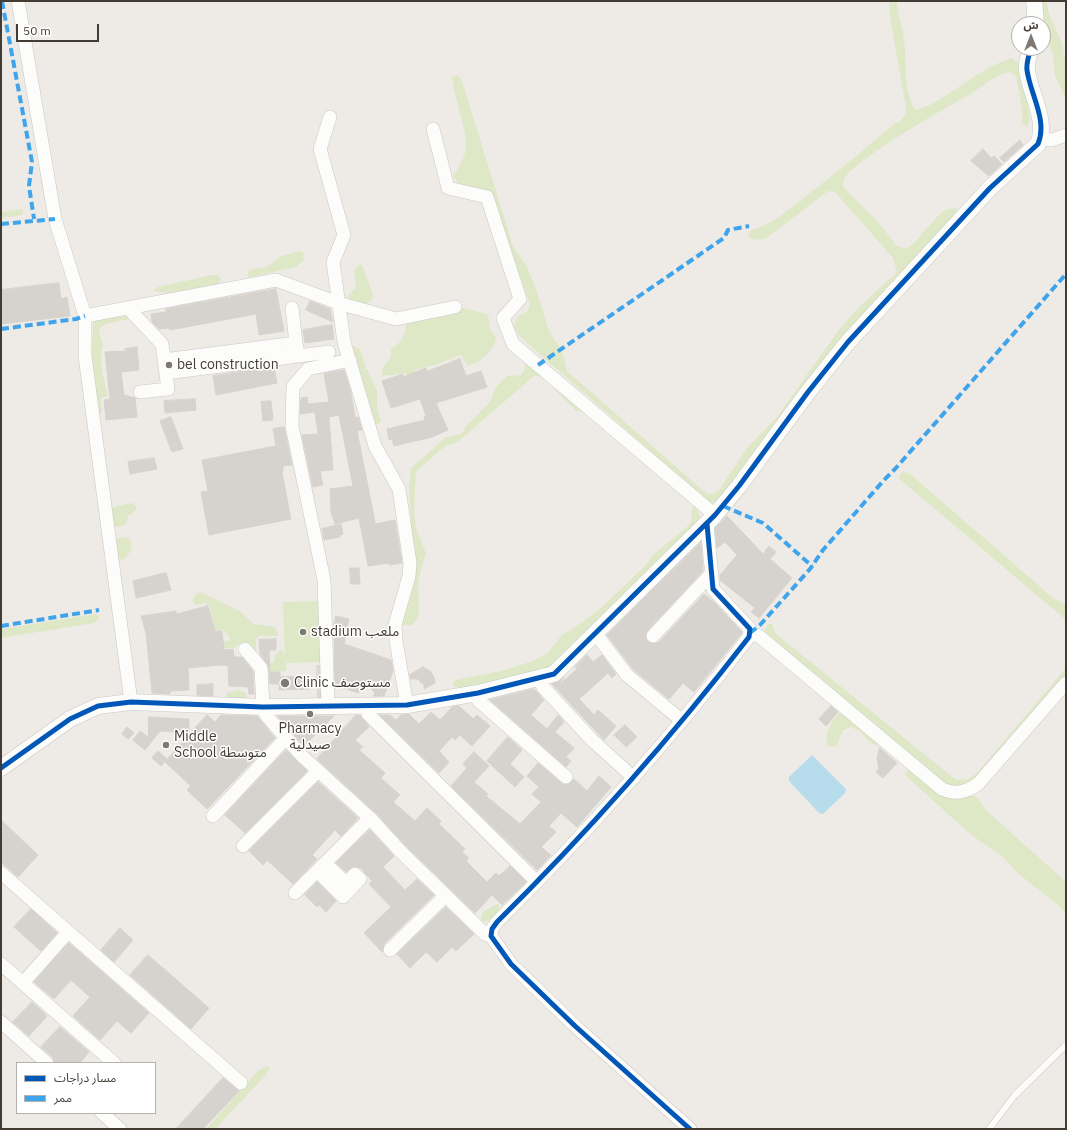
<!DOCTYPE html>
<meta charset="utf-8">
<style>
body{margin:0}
#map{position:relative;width:1067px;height:1130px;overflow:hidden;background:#eeebe6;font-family:"IBM Plex Sans","Noto Sans Arabic",sans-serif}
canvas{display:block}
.frame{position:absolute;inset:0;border:2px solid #433c34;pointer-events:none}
.legend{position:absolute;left:16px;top:1062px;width:140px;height:52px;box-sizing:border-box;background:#fff;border:1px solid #b4b1ae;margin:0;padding:5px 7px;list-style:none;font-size:12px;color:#433c34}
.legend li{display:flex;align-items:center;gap:8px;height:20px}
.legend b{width:20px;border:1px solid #b4b1ae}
.north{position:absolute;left:1011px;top:16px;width:40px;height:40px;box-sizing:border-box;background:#fff;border:1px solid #b4b1ae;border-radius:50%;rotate:0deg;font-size:11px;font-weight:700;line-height:16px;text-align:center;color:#433c34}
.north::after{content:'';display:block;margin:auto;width:14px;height:18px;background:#7f7972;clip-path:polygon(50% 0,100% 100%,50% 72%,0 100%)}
.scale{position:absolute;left:16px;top:24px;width:83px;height:18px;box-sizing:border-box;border:2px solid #433c34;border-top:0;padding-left:5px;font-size:12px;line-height:14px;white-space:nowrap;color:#433c34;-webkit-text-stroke:3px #fff;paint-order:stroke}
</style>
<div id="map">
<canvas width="1067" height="1130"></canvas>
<div class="frame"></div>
<ul class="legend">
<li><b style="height:5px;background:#0057b8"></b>مسار دراجات</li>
<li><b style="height:5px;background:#3fa4eb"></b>ممر</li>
</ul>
<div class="north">ش</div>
<div class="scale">50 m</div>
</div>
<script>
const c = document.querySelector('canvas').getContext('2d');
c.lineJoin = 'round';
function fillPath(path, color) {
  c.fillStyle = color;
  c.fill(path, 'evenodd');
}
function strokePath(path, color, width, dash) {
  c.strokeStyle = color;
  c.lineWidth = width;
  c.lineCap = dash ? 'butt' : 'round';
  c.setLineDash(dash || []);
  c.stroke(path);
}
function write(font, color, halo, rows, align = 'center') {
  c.font = font + ' "IBM Plex Sans","Noto Sans Arabic",sans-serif';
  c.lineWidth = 3;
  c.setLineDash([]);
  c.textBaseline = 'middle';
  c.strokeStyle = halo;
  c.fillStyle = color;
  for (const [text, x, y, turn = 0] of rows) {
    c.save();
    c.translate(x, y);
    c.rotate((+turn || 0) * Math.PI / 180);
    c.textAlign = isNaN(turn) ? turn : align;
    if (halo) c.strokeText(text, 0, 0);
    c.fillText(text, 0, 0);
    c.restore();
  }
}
fillPath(new Path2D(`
 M889 1H897C897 14 903 27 904 40 907 64 903 88 915 110 930 107 943 97 956 89 973 77 992 64 1012 58L1020 64 1030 119 1027 127 1022 124V109L1016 76 1010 72C994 75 984 86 970 94 929 118 886 141 849 172L844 179 843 187 878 222 897 246 906 249C920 240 936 214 947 209 950 208 954 209 957 208L955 216 719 501 710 503 518 335 514 326 518 316 528 311 530 304 491 194 460 186 453 176C458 168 465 158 466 148 468 134 454 96 452 77L456 75 461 78 513 246 527 267 536 289 548 328 554 340 561 347 567 371 707 494H712L719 490 747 448 777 417 838 331 859 307 897 272 893 258 835 192 828 191 768 237C760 240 756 241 748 237L751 230C772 225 789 209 806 196 836 173 865 149 894 124L899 122 907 113 891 23Z
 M1040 1H1047C1048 19 1057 28 1062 44 1067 62 1066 80 1066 99L1055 76 1053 55 1043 30Z
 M22 209 23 215 1 218V212Z
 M299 251 303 252 304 260 296 267 255 276 249 277 247 276 249 270 267 267 279 257Z
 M358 265H361L363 267 373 295 371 301 362 306 349 300 348 296 356 288 354 271Z
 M212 275H218L221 279 218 284 171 293 153 291 158 287Z
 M462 308 488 314 490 329 496 338C494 350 479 365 467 365L462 356 460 355 435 365 415 370 412 377H408L405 373 382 376V369L391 357V349L400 342 405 333 407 322Z
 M127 315 130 319 105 324 100 328 99 333 103 345 101 352 102 372 108 396 101 398 102 413 97 415 91 371 93 322 96 320Z
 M354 346 360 349 365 365 377 390V408L381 421 378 424H373L361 375 351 349Z
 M529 363 582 407 581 411H576L544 378 540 376H534L460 440 453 444 445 446 416 472 414 508 416 528 426 553 418 580 419 611 418 618 412 625H400L411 597 415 576 409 489 411 468 446 437 461 434 468 424 491 401 495 388 507 376 521 375 524 371 525 365Z
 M904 472 909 473 1052 597 1066 605V620L902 481 899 479 900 474Z
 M131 503 134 504 137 509 128 516 126 524 119 527 113 526 109 508Z
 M694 505 697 506 700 519 545 671 462 689 455 687 453 684 455 680 501 671 530 662 548 653 561 636 587 619 602 607 645 566 654 554 687 527 692 520 691 513Z
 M122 537 129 538C135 547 130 554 123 560L116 558 115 540Z
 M200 592 238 610 254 624 275 627 278 633V636H258L256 640V652L238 644 235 648H222V642L230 640V637L223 630H210L214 625 210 607 205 603 195 605 193 600 196 594Z
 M321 601 322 662 285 663 283 602Z
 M96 614 99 616V619L94 623 1 638V629Z
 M768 624H772L775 633 956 780 968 779 976 774 1066 668V678L974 783 947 788 764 632Z
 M280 650 283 651 287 668 285 671 269 672 267 665 274 662 275 655Z
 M238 690 246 693V701H229L226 697 227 693Z
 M842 711 901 763 879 746 873 744 866 739 861 732 851 727 843 730 836 747 828 746C823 734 832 719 842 711Z
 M912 768C923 776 945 797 957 799 964 799 969 795 976 796L985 809 1066 882V913L1057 904 1020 875 1003 857 970 834 905 775 908 769Z
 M496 904 499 905 500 909 490 920 484 922 481 920 482 913Z
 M266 1066 270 1067 265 1076 215 1129H206L258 1071Z`), '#dee8c7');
fillPath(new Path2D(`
 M316 665H322L323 698H317Z`), '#dddad6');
fillPath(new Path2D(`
 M812 755 846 789 845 793 823 814 819 813 789 781V777Z`), '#b7dceb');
const building = new Path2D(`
 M1020 140 1023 145 1004 162 1000 158Z
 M983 149 991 158 994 156 1002 164 989 176 971 161Z
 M59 283 61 299 67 297 70 316 1 324V290Z
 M276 289 284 331 259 335 256 314 170 330 169 328 159 329 152 322 151 314 166 312V309Z
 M310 301 330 309 333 322 306 310Z
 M332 325 334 339 305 343 303 330Z
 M137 347 139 370 121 372 124 395 135 398 137 417 106 420 104 400 110 399 105 352 126 351 125 349Z
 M460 359 466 376 481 371 487 387 436 403 448 430 432 437 394 446 392 439 389 440 387 429 425 420 424 417 426 416 420 399 391 408 382 381 403 374V377L426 368 427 371Z
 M274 367 277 383 216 395 213 376Z
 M344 370 351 393 355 418 358 417 362 430 357 431 375 522V524L395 520 402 563 389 565V563L368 566 359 518 335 524 331 512 330 489 353 486 339 415 329 417 333 470 320 471 323 485 313 487 302 435 318 434 315 412 300 414 301 398 307 397 308 404 329 402 324 374Z
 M195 399 196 410 165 413 164 401Z
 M271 401 273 420 263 421 261 402Z
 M171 417 183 449 172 452 160 421Z
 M284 427 292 465 283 466V471L282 472 291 519 209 535 201 492 208 491 202 460 276 446 273 429Z
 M154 458 157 469 130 474 128 462Z
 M727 516 763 554 769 546 776 552 770 559 792 578 759 618 751 612 755 608 720 580V575L737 555 725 542 717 548 715 528Z
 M341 524 343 534 340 535V537L324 540 322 529Z
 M701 542 703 571 647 631 646 639 652 644 659 642 704 594 715 603 742 632 741 634 694 692 683 683 669 699 633 669 607 635Z
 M350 568H359L360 584H351Z
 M166 573 171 590 136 598 133 581Z
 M208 606 215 631H222L224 650 233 649 234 657H242L253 671 254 694H249L248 687 229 686 228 666 220 665 188 668 189 690 170 691V694L152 693 146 633 141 616 176 611V614Z
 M336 616 349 619 344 644 391 660 393 671 384 696H373L375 693 367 685 358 693 335 685 334 627Z
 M276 639V650H269L270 672H280V677L309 676 310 689 279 690V684H270L269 667 260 654 259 640Z
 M587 655 593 662 602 655 616 674 612 678 608 673 579 699 594 715 598 710 616 726 604 740 552 684 564 677 559 685 577 669 575 667Z
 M423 667 430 671 434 677 435 683 424 689V684L420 682 418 679H411L410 675Z
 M213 684V696L197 695V685Z
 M534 689 544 700 531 715 547 729 558 715 564 722 555 732 574 748 566 757 571 761 566 767 490 700Z
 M459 706 473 719 477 715 490 726 472 746 460 735 455 740 452 737 439 751 449 762 439 773 380 715H390L396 720 401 715 409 714 419 724 431 712 440 720 452 707Z
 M831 706 838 712 826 726 819 719Z
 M207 715 215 722 221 715 257 716 275 738 207 809 187 790 191 786 165 762Z
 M356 715 361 716 369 727 355 740 363 747 359 750 385 773 381 778 400 795 393 802 415 821 427 808 441 821 439 824 465 849 462 852 469 858 466 861 487 882 496 873 499 876 510 866 526 882 502 905 492 895 475 913 406 846 375 812 317 759Z
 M278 716H334L304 746Z
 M149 717 189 719V733L160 731 145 750 133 740 140 731 148 737Z
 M625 725 637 737 626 747 614 735Z
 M127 727 134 733 128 739 122 734Z
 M508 737 522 750 510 764 524 777 515 787 487 761Z
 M880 748 897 763 883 778 876 772 879 769 877 758Z
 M286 750 307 771 245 833 225 815Z
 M158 751 167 759 161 766 152 758Z
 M474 752 489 766 474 782 488 794 486 796 520 824 541 802 532 794 539 787 527 776 538 763 564 785 569 784 574 779 587 791 599 776 611 787 577 827 561 813 549 826 556 832 541 847 551 855 537 870 451 786 467 768 463 764Z
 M318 782 358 818 341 836 335 830 312 855 317 859 293 884 267 860 263 865 249 851Z
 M1 820 38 855 18 877 1 862Z
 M370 830 394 856 383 867 405 890 417 879 434 895 384 944 382 952 364 933 391 907 369 884 372 881 361 868 353 866 346 872 336 863Z
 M317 882 336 901 326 912 319 905 317 907 305 895Z
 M446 907 474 934 456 951 452 947 437 962 426 952 410 968 397 954Z
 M31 909 57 933 41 951 14 927Z
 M120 928 133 940 114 962 101 950Z
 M69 943 149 1013 131 1033 117 1021 100 1040 73 1016 90 997 71 980 54 999 34 982Z
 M148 955 209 1008 191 1029 130 975Z
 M32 1002 47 1016 29 1036 13 1022Z
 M60 1027 89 1052 80 1063H55L53 1057 41 1047Z
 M223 1078 239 1091 203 1129H176Z`);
fillPath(building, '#d6d2cd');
strokePath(building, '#d6d2cc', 1);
const service = new Path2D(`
 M989 1129 1015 1095 1066 1045`);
const minor = new Path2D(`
 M18 1 55 219 85 316V356L131 702
 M330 117 320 149 344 235 333 262 344 342 375 446 399 489 410 563 409 576 395 625 396 641 407 705
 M433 129 448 188 487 197 520 299 503 318 513 344 715 515
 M1040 139 1052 140 1066 135
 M128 308 162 344 168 389 140 392
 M292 308 296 343
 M85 316 276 280 338 303 396 319 455 307
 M164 360 296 343 298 356 329 352
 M166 373 298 356
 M595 633 627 675 681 720
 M750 633 759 636 942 789C956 795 966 792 978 784L1066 683
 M653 636 712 573
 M245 649 261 668 263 707 266 715 302 756 370 818 401 852 485 934 491 936
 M538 677 543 687 592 740 634 778
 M475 693 478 700 566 777
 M328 705 324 580 292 426 293 387 308 369 350 360
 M367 705 368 714 537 882
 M213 816 286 738
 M243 846 318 771
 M317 871 343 897 360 879 355 874 346 883 325 863
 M1 873 241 1083
 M295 893 370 818
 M390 950 445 896
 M1 964 114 1063
 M23 983 68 932
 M1 1022 47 1063
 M102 1113 120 1129
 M690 1129 575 1026 511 964 491 936 492 929 497 922C587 833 671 738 749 637L750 629 713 589 707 524`);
const tertiary = new Path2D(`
 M1034 1 1036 24
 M1 768 70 719 98 706 131 702 263 707 407 705 478 693 554 674 715 515 739 486 808 392 848 342 990 188 1038 144C1048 120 1030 94 1027 70 1026 63 1029 55 1031 48`);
strokePath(service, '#cac7c3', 7);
strokePath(minor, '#cac7c3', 14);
strokePath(tertiary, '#cac7c3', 17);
strokePath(service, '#fcfcfb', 6);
strokePath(minor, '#fcfcfb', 13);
strokePath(tertiary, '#fcfcfb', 16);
strokePath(new Path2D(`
 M2 1 32 162 29 186 34 219
 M1 224 55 219
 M1 329 76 319 85 316
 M538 365 724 238 728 230 749 226
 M723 506 763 523 812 566
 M1 626 99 610
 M750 633 760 625 810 569 823 550 884 480 895 469 1066 274`), '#3fa4eb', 4, [8, 4]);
strokePath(new Path2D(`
 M1 768 70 719 98 706 131 702 263 707 407 705 478 693 554 674 715 515 739 486 808 392 848 342 990 188 1038 144C1048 120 1030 94 1027 70 1026 63 1029 55 1031 48
 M690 1129 575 1026 511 964 491 936 492 929 497 922C587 833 671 738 749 637L750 629 713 589 707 524`), '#0057b8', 5);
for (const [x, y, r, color] of [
 [169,365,4,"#7f7972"],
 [303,632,4,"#7f7972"],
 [285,683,5,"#7f7972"],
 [310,714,4,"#7f7972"],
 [166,745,4,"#7f7972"]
]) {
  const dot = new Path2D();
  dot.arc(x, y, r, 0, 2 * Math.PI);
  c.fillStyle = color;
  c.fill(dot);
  strokePath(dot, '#fff', 1.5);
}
write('14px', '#433c34', '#fff', [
 ["bel construction",177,365],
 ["stadium ملعب",311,632],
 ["Clinic مستوصف",294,683],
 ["Pharmacy",310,729,"center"],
 ["صيدلية",310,745,"center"],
 ["Middle",174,737],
 ["School متوسطة",174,753]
], 'left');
</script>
